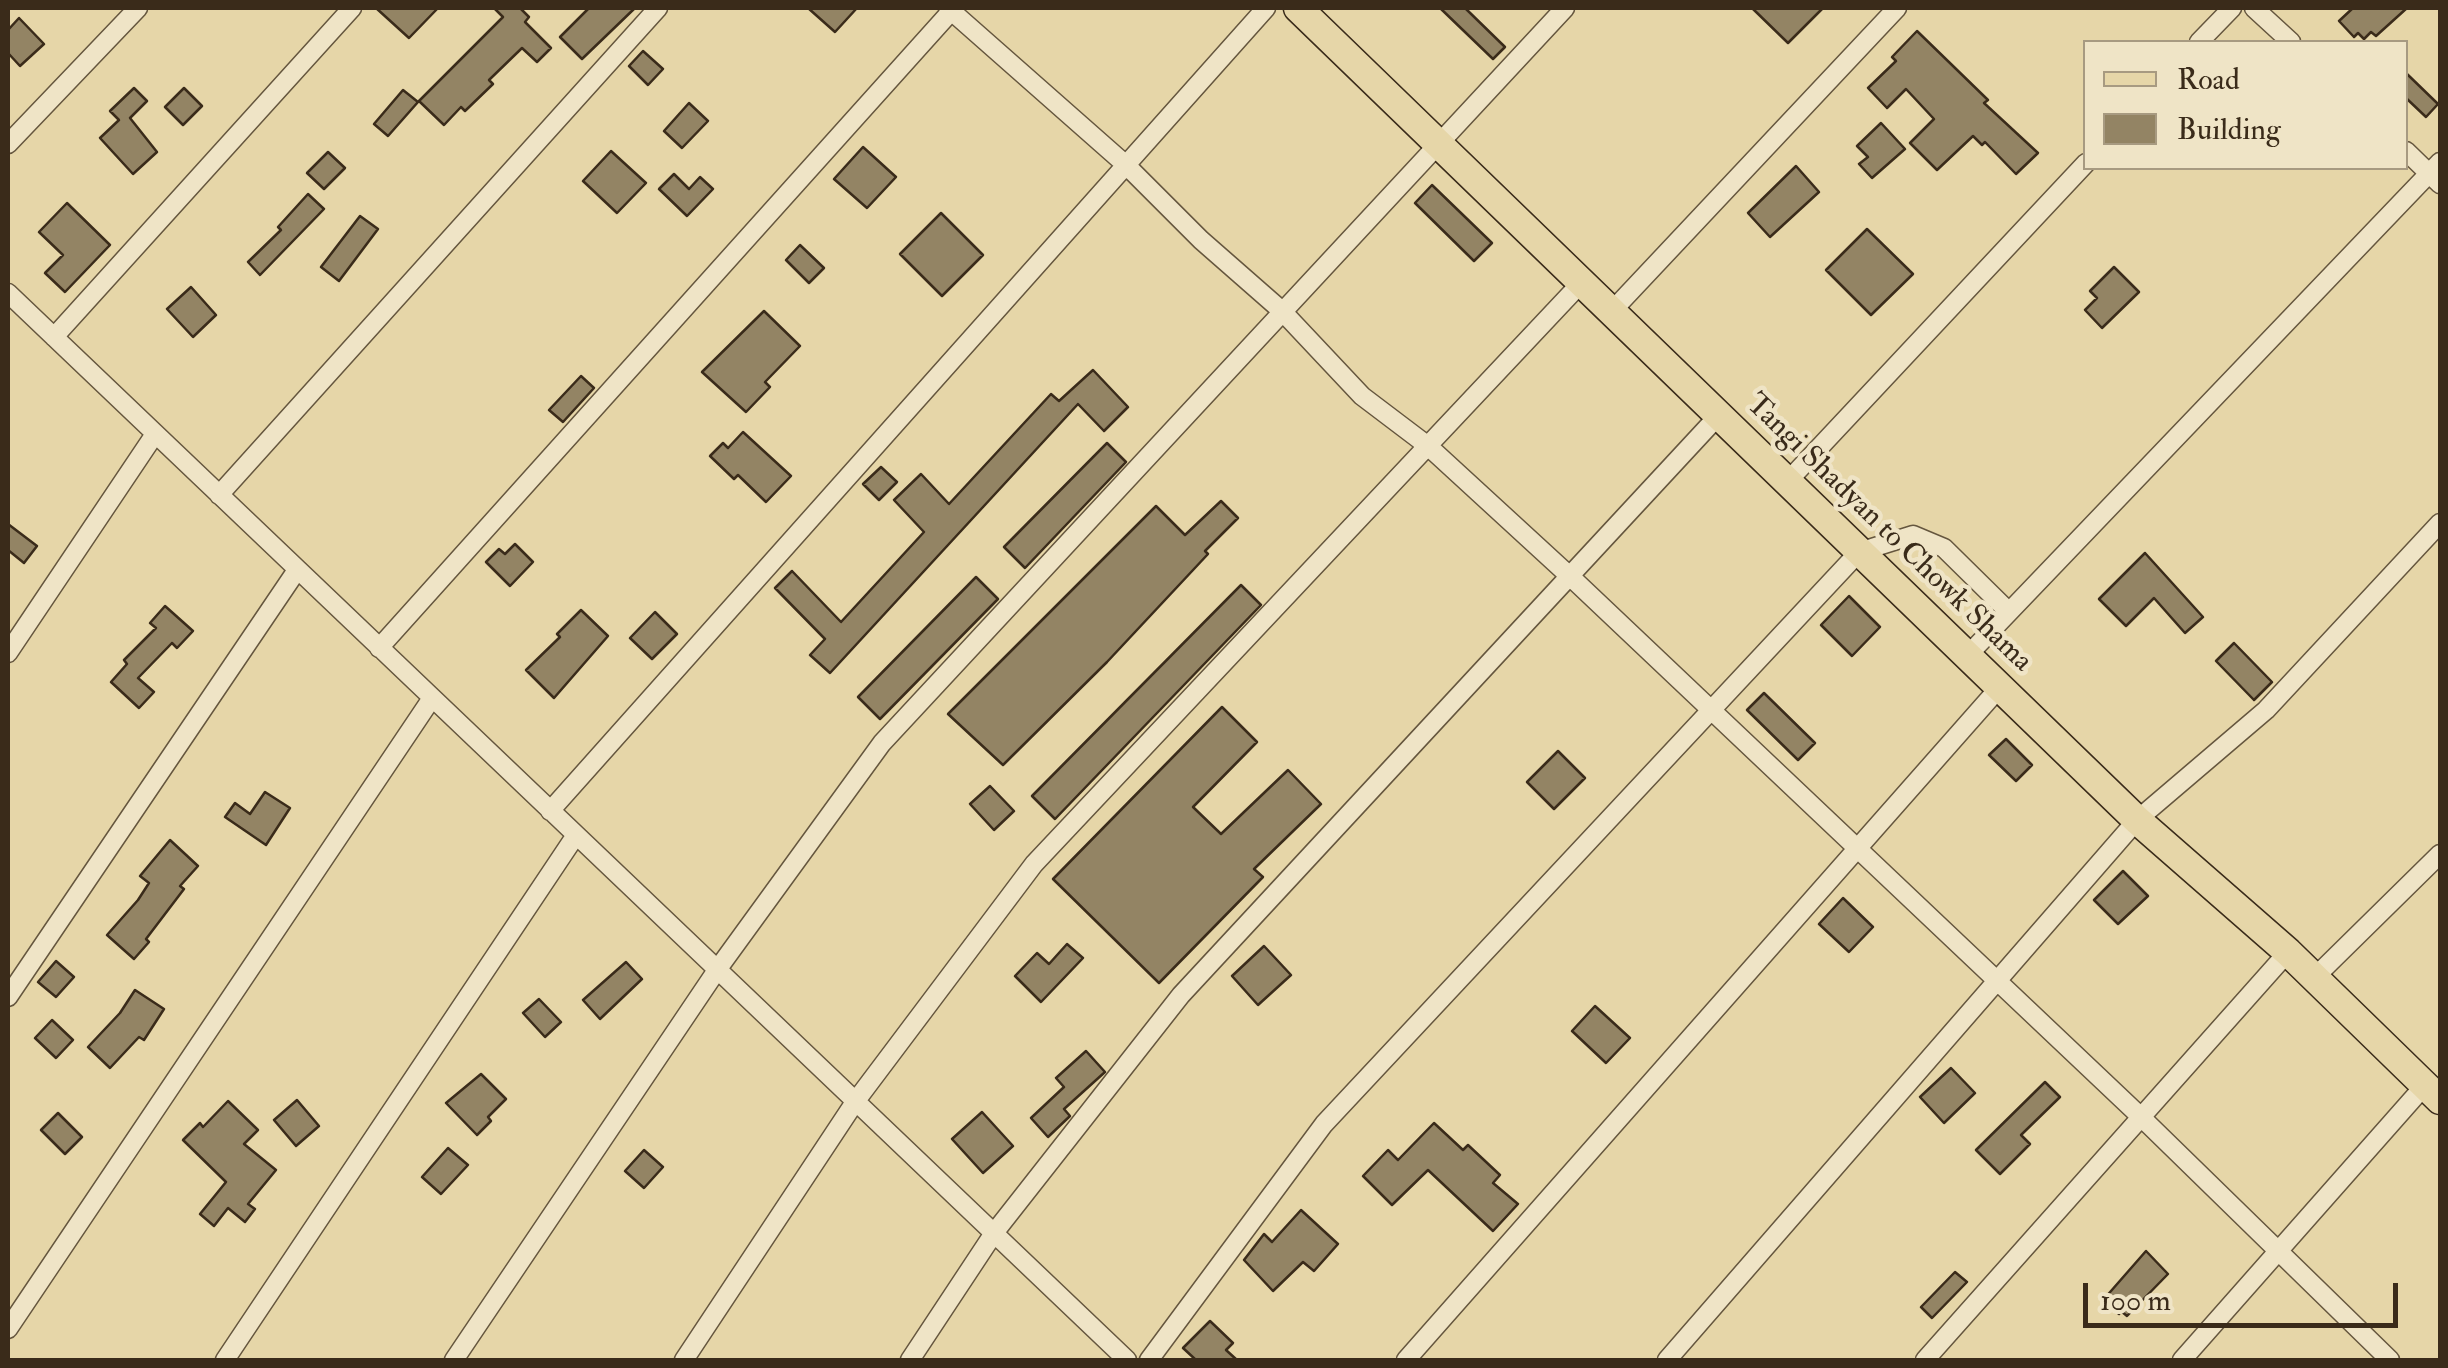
<!DOCTYPE html>
<style>
body{margin:0}
#map{position:relative;width:2448px;height:1368px;overflow:hidden;background:#e6d6a8;font-family:"IM FELL Double Pica",serif}
canvas{display:block}
.frame{position:absolute;inset:0;border:10px solid #3a2b1a;pointer-events:none}
.legend{position:absolute;left:2083px;top:40px;width:325px;height:130px;box-sizing:border-box;background:#efe4c6;border:2px solid #a79a81;margin:0;padding:12px 18px;list-style:none;font-size:30px;color:#3a2b1a}
.legend li{display:flex;align-items:center;gap:20px;height:50px}
.legend b{width:50px;border:2px solid #a79a81}
.scale{position:absolute;left:2083px;top:1283px;width:315px;height:45px;box-sizing:border-box;border:5px solid #3a2b1a;border-top:0;padding-left:12px;font-size:30px;line-height:35px;white-space:nowrap;color:#3a2b1a;-webkit-text-stroke:8px #efe4c6;paint-order:stroke}
</style>
<div id="map">
<canvas width="2448" height="1368"></canvas>
<div class="frame"></div>
<ul class="legend">
<li><b style="height:12px;background:#e6d6a8"></b>Road</li>
<li><b style="height:28px;background:#938464"></b>Building</li>
</ul>
<div class="scale">100 m</div>
</div>
<script>
const c = document.querySelector('canvas').getContext('2d');
c.lineJoin = 'round';
function fillPath(path, color) {
  c.fillStyle = color;
  c.fill(path, 'evenodd');
}
function strokePath(path, color, width, dash) {
  c.strokeStyle = color;
  c.lineWidth = width;
  c.lineCap = dash ? 'butt' : 'round';
  c.setLineDash(dash || []);
  c.stroke(path);
}
function write(font, color, halo, rows, align = 'center') {
  c.font = font + ' "IM FELL Double Pica",serif';
  c.lineWidth = 9;
  c.setLineDash([]);
  c.textBaseline = 'middle';
  c.strokeStyle = halo;
  c.fillStyle = color;
  for (const [text, x, y, turn = 0] of rows) {
    c.save();
    c.translate(x, y);
    c.rotate((+turn || 0) * Math.PI / 180);
    c.textAlign = isNaN(turn) ? turn : align;
    if (halo) c.strokeText(text, 0, 0);
    c.fillText(text, 0, 0);
    c.restore();
  }
}
const building = new Path2D(`
 M376 8H438L409 38Z
 M494 8H520L529 17 525 22 551 48 537 62 522 48 489 80 493 84 465 111 461 107 444 125 419 101 503 17Z
 M589 8H635L582 59 560 37Z
 M808 8H857L835 32Z
 M1440 8H1465L1505 47 1493 59Z
 M1752 8H1823L1788 43Z
 M2353 8H2407L2376 36 2371 32 2364 39 2358 33 2354 37 2339 21Z
 M19 18 44 44 20 66 8 53V30Z
 M1917 31 1988 100 1984 103 2038 153 2016 174 1985 142 1982 145 1973 136 1937 170 1910 143 1934 119 1906 89 1887 108 1868 88 1896 61 1892 57Z
 M643 51 663 69 648 85 629 66Z
 M2406 73 2438 104 2426 117 2406 98Z
 M134 88 147 101 130 118 157 152 133 174 100 138 119 120 110 111Z
 M184 88 202 106 183 125 165 107Z
 M403 90 418 102 388 136 374 124Z
 M689 103 708 121 682 148 664 131Z
 M1881 123 1905 149 1872 178 1859 164 1868 157 1857 146Z
 M863 147 896 177 867 208 834 179Z
 M611 151 646 183 617 213 583 181Z
 M328 152 345 168 324 189 307 173Z
 M1796 166 1819 192 1770 237 1748 213Z
 M674 174 689 189 700 177 713 189 687 216 659 189Z
 M1432 185 1492 243 1474 261 1415 203Z
 M308 194 324 209 260 275 248 262 281 230 278 227Z
 M67 203 110 245 65 292 45 273 63 255 39 232Z
 M941 213 983 255 942 296 900 254Z
 M360 216 378 229 339 281 321 267Z
 M1867 229 1913 274 1871 315 1826 270Z
 M800 245 824 268 809 283 786 260Z
 M2114 267 2139 292 2102 328 2085 310 2097 298 2090 291Z
 M191 287 216 315 193 337 167 309Z
 M764 311 800 346 765 382 770 387 746 412 702 372Z
 M1093 370 1128 407 1104 431 1078 404 830 673 810 655 825 639 775 588 792 571 841 622 924 532 894 500 921 474 949 504 1051 394 1059 401Z
 M581 376 594 388 563 422 549 410Z
 M743 432 791 476 766 502 738 475 734 479 710 456 723 443 728 448Z
 M1107 443 1126 462 1025 568 1004 547Z
 M881 467 897 482 879 500 863 484Z
 M1221 501 1238 518 1205 551 1208 554 1107 662 1003 765 948 714 1156 506 1185 535Z
 M8 524 37 546 24 563 8 550Z
 M515 544 533 562 510 586 486 562 499 549 505 554Z
 M2145 553 2203 617 2185 633 2154 598 2126 626 2099 599Z
 M976 577 998 599 880 719 858 697Z
 M1241 585 1261 605 1055 819 1032 796Z
 M1849 596 1880 627 1852 656 1821 625Z
 M165 606 193 631 177 648 172 643 138 678 154 692 139 708 111 682 127 664 124 660 156 628 150 623Z
 M581 610 608 636 554 698 526 670 560 637 557 634Z
 M655 612 677 634 652 659 630 638Z
 M2234 643 2272 682 2254 700 2216 661Z
 M1764 693 1815 743 1798 760 1747 710Z
 M1222 707 1257 742 1193 807 1221 834 1288 770 1321 804 1254 869 1263 877 1159 983 1053 879Z
 M2006 739 2032 765 2016 781 1989 755Z
 M1558 751 1585 778 1554 809 1527 782Z
 M990 786 1014 811 994 830 970 804Z
 M265 792 290 808 266 845 225 817 235 803 250 814Z
 M170 840 198 866 180 886 184 889 146 939 149 942 134 959 107 935 138 900 149 883 140 876Z
 M2123 871 2148 896 2118 924 2094 900Z
 M1843 898 1873 927 1849 952 1819 924Z
 M1067 944 1083 958 1041 1002 1015 976 1037 953 1049 964Z
 M1264 946 1291 975 1258 1005 1232 976Z
 M56 961 74 977 56 997 38 982Z
 M626 962 642 979 600 1019 583 1000Z
 M135 990 164 1009 144 1040 139 1037 110 1068 88 1047 120 1013Z
 M539 999 561 1022 545 1037 523 1013Z
 M1595 1006 1630 1038 1606 1063 1572 1031Z
 M52 1020 73 1040 56 1058 35 1038Z
 M1086 1051 1105 1072 1064 1109 1070 1116 1048 1137 1031 1118 1064 1087 1056 1078Z
 M1951 1068 1975 1093 1944 1123 1920 1097Z
 M481 1074 506 1099 488 1117 491 1121 477 1135 446 1103Z
 M2045 1082 2060 1097 2021 1135 2030 1144 2000 1174 1976 1150Z
 M297 1100 319 1126 296 1146 274 1120Z
 M228 1101 258 1130 244 1144 276 1170 248 1204 255 1209 245 1222 228 1208 214 1226 200 1214 226 1182 183 1140 200 1123 203 1127Z
 M982 1112 1013 1146 983 1173 952 1139Z
 M58 1113 82 1137 65 1154 41 1130Z
 M1434 1123 1463 1150 1468 1145 1500 1175 1493 1183 1518 1204 1493 1231 1428 1170 1392 1205 1363 1176 1388 1150 1398 1160Z
 M448 1148 468 1165 441 1194 422 1177Z
 M644 1150 663 1167 644 1188 625 1171Z
 M1301 1210 1338 1244 1314 1271 1303 1262 1273 1291 1244 1260 1264 1234 1272 1242Z
 M2146 1251 2168 1274 2127 1316 2121 1311 2119 1314 2104 1299Z
 M1955 1272 1967 1282 1932 1318 1921 1307Z
 M1210 1321 1233 1343 1226 1350 1237 1360H1196L1183 1348Z`);
fillPath(building, '#938464');
strokePath(building, '#3a2b1a', 2.5);
const minor = new Path2D(`
 M948 8 1126 165 1201 240 1282 311 1362 396 1428 446 1575 581 2141 1117 2390 1360
 M2254 8 2291 42
 M2199 42 2232 8
 M8 144 138 8
 M2406 151 2440 184
 M8 293 1127 1360
 M1612 311 1897 8
 M54 337 352 8
 M1787 482 2086 163
 M219 495 658 8
 M379 648 954 8
 M8 653 155 434
 M1967 656 2440 162
 M550 811 1266 8
 M2315 977 2440 854
 M8 997 297 570
 M8 1329 432 698
 M225 1360 576 835
 M454 1360 717 970 882 743 1565 8
 M684 1360 855 1102 1034 864 1582 282
 M910 1360 994 1233 1181 995 1719 415
 M1149 1360 1324 1124 1859 552 1913 535 1944 548 2009 612
 M1406 1360 1999 688
 M1667 1360 2137 820 2266 710 2440 523
 M1925 1360 2288 952
 M2182 1360 2425 1085`);
const primary = new Path2D(`
 M1298 8 2137 820 2288 952 2440 1100`);
strokePath(minor, '#65563e', 21);
strokePath(primary, '#3a2b1a', 31);
strokePath(minor, '#efe4c6', 18);
strokePath(primary, '#e6d6a8', 28);
write('30px', '#3a2b1a', '#efe4c6', [
 ["Tangi Shadyan to Chowk Shama",1888,534,44]
]);
</script>
